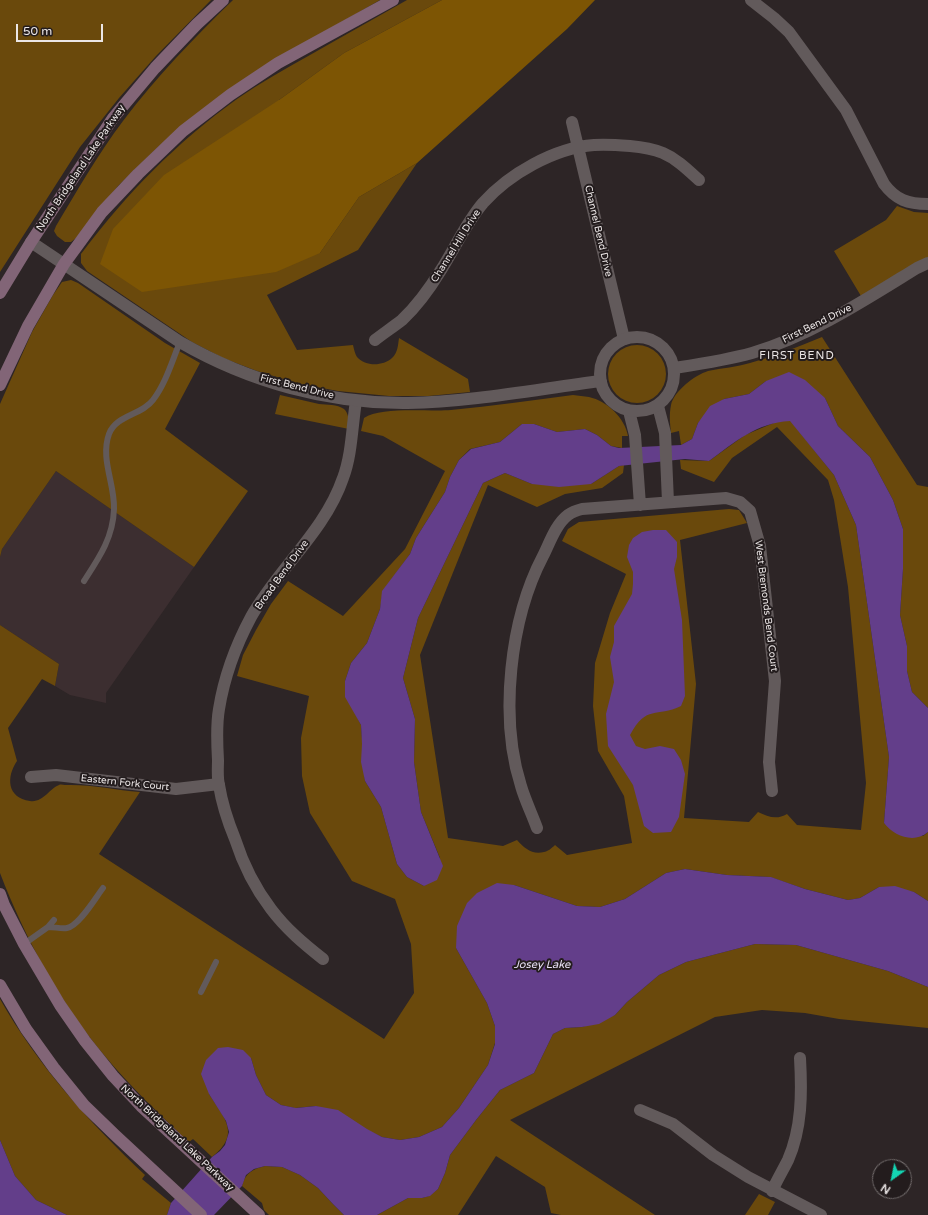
<!DOCTYPE html>
<style>
body{margin:0}
#map{position:relative;width:928px;height:1215px;overflow:hidden;background:#2d2526;font-family:"Varela Round",sans-serif}
canvas{display:block}
.north{position:absolute;left:872px;top:1159px;width:40px;height:40px;box-sizing:border-box;background:#231c1d;border:1px solid #736d6d;border-radius:50%;rotate:213deg;font-size:11px;font-weight:700;line-height:16px;text-align:center;color:#ebe6e6}
.north::after{content:'';display:block;margin:auto;width:14px;height:18px;background:#14d5b3;clip-path:polygon(50% 0,100% 100%,50% 72%,0 100%)}
.scale{position:absolute;left:16px;top:24px;width:87px;height:18px;box-sizing:border-box;border:2px solid #ebe6e6;border-top:0;padding-left:5px;font-size:12px;line-height:14px;white-space:nowrap;color:#ebe6e6;-webkit-text-stroke:3px #231c1d;paint-order:stroke}
</style>
<div id="map">
<canvas width="928" height="1215"></canvas>
<div class="north">N</div>
<div class="scale">50 m</div>
</div>
<script>
const c = document.querySelector('canvas').getContext('2d');
c.lineJoin = 'round';
function fillPath(path, color) {
  c.fillStyle = color;
  c.fill(path, 'evenodd');
}
function strokePath(path, color, width, dash) {
  c.strokeStyle = color;
  c.lineWidth = width;
  c.lineCap = dash ? 'butt' : 'round';
  c.setLineDash(dash || []);
  c.stroke(path);
}
function write(font, color, halo, rows, align = 'center') {
  c.font = font + ' "Varela Round",sans-serif';
  c.lineWidth = 4;
  c.setLineDash([]);
  c.textBaseline = 'middle';
  c.strokeStyle = halo;
  c.fillStyle = color;
  for (const [text, x, y, turn = 0] of rows) {
    c.save();
    c.translate(x, y);
    c.rotate((+turn || 0) * Math.PI / 180);
    c.textAlign = isNaN(turn) ? turn : align;
    if (halo) c.strokeText(text, 0, 0);
    c.fillText(text, 0, 0);
    c.restore();
  }
}
fillPath(new Path2D(`
 M56 471 194 567 106 693V703L70 695 55 686 59 664 0 625V557L2 549Z`), '#3c2e30');
fillPath(new Path2D(`
 M0 0H211L156 56 119 98 80 147 0 272Z
 M233 0H380L293 50 159 146 118 186 76 238 71 242H65L57 236 54 231 56 226C77 191 98 154 123 121 156 77 194 38 233 0Z
 M407 0H442L344 53 279 100 320 253 359 197 417 163 358 250 267 295 297 350 353 345C354 349 355 354 357 357 366 367 383 366 392 358 398 353 398 344 399 338L468 379 470 392 428 396H389L338 391 300 384 257 371 223 358 192 342 87 271 81 263V254C125 195 177 142 237 99 260 83 285 69 310 55 342 37 375 18 407 0Z
 M897 206 914 212 928 213V258L861 296 834 251 886 220Z
 M71 280 78 283 165 343 200 363 165 429 248 491 194 567 56 471 2 549 0 557V404L32 332 53 295 62 282Z
 M822 337 917 485 928 487V708L912 692 907 671V646L900 615 903 569V529L893 500 870 457 838 426 825 398 766 381 749 394 724 399 698 423 692 439 681 445 679 431 671 433C670 423 669 415 671 405 674 391 695 375 708 371 722 368 737 367 750 363 775 356 798 347 822 337Z
 M608 374a29 29 0 1 1 58 0a29 29 0 1 1-58 0Z
 M280 395C293 398 306 401 319 404 327 405 337 404 344 409 349 413 349 423 349 429L275 414Z
 M573 395C578 396 584 396 589 397 607 401 625 418 628 436H622V448L611 446 597 435 585 429 557 432 534 424H522L500 442 470 449 459 460 450 477 445 492 416 538 410 554 383 591 380 609 367 643 351 663 345 681 355 713 361 725 365 781 381 807 397 864 407 877 424 886 440 858 421 812 414 762 415 719 403 678 418 618 483 483 505 473 532 484H591L619 466 624 465 623 473 602 488 565 494 537 507 488 485 420 655 448 838 503 846 517 840C524 848 532 855 544 852 547 852 552 848 555 845L567 855 632 843 624 796 598 751 593 706 595 663 610 613 626 574 562 541 568 529 579 522 729 509 739 510 747 523 680 540 696 684 684 818 749 822 758 812C768 817 777 820 787 814L797 825 861 830 866 783 848 587 834 500 828 480 777 427 732 458 714 482 681 469 680 460 709 461 745 435 776 422 790 420 834 475 856 525 889 757 884 823 923 836 928 832V901L914 892 879 887 860 898 848 900 805 889 770 877 727 875 685 869 666 873 625 899 600 907 577 906 514 885 456 948 487 1003 495 1026V1043L488 1065 459 1108 442 1127 419 1137 400 1140 382 1137 316 1106 295 1108 281 1105 266 1095 256 1075 251 1058 209 1094C225 1119 241 1134 212 1157L193 1139 189 1142C159 1114 130 1086 104 1055 59 1001 25 938 0 873V625L59 664 55 686 42 679 8 728 17 761C6 777 7 798 30 801 43 803 50 788 59 785 61 784 63 785 65 785 90 784 115 790 140 792L99 854 384 1039 414 993 411 944 395 899 352 881 310 813 302 776 301 738 309 696 237 676 243 655 256 630 271 604 288 581 343 616 405 549 445 471 383 436 361 431 364 418C381 406 429 412 451 410 492 406 533 400 573 395Z
 M755 944 796 945 888 971 928 987V1028L839 1019 805 1013 762 1010 715 1017 510 1120 655 1215H561L551 1213 545 1187 496 1156 458 1215H377L408 1198H422L429 1196 438 1189 445 1173 450 1155 476 1120 500 1090 534 1073 553 1034 565 1028 582 1027 615 1015 627 1002 659 975 686 962Z
 M0 999C38 1066 89 1122 145 1175L142 1179 171 1203 167 1215H67L36 1200 15 1176 0 1140Z
 M265 1166 282 1167 300 1175 318 1188 332 1203 344 1215H269L264 1210 262 1203 242 1186C245 1173 253 1169 265 1166Z
 M759 1194 775 1202 768 1215H745Z`), '#6a490c');
fillPath(new Path2D(`
 M442 0H595L567 29 417 163 359 197 320 253 276 272 142 292 100 264 113 229 164 175 279 100 344 53Z`), '#7d5504');
fillPath(new Path2D(`
 M789 372 805 380 825 398 838 426 870 457 893 500 903 529V569L900 615 907 646V671L912 692 928 708V832C914 844 894 836 884 823L889 757 856 525 834 475 790 421C756 423 735 442 709 461L685 459 619 466 591 484 559 487 532 484 505 473 483 483 418 618 403 678 415 719 414 762 421 812 443 866 437 880 424 886 407 877 397 864 381 807 365 781 361 762 362 744 361 725 345 697V681L351 663 367 643 380 609 382 591 410 554 416 538 445 492 450 477 459 460 471 449 500 442 522 424H534L557 432 585 429 597 435 611 446 619 448 681 445 692 439 698 423 710 406 724 399 749 394 766 381Z
 M653 530H666L677 542V557L674 569 682 620 685 696 681 706C656 718 647 704 630 735L636 746 645 749 660 746 674 749 681 760 685 774 679 817 671 832 653 833 644 826 633 785 608 746 606 714 614 682 610 657 614 642V626L632 594 633 584V572L627 557 629 545 633 538 642 532Z
 M685 869 727 875 771 877 805 889 848 900 860 898 879 887 895 886 914 892 928 901V987L888 971 796 945 755 944 686 962 659 975 627 1002 615 1015 599 1024 582 1027 565 1028 553 1034 534 1073 500 1090 476 1120 450 1155 445 1173 438 1189 430 1196 422 1198H408L377 1215H344L332 1203 318 1188 300 1175 282 1167 265 1166 254 1169 246 1175 242 1186 214 1215H167L171 1203 212 1157 220 1151 225 1145 229 1132 226 1121 209 1094 201 1074 206 1060 218 1048 228 1047 243 1050 251 1058 256 1075 266 1095 281 1105 296 1108 316 1106 338 1110 367 1129 382 1137 400 1140 419 1137 442 1127 459 1108 488 1065 495 1044V1026L487 1003 456 948 457 926 467 903 477 893 497 883 514 885 577 906 600 907 625 899 666 873Z
 M0 1140 15 1176 36 1200 67 1215H0Z`), '#633e8a');
strokePath(new Path2D(`
 M84 581C99 558 113 538 114 509 115 484 100 459 109 434 116 415 142 415 153 400 166 383 172 361 180 342
 M48 927C54 927 62 929 67 928 79 926 96 897 103 888
 M24 944 48 927 54 920
 M201 992 216 962`), '#625a5b', 6);
strokePath(new Path2D(`
 M751 0 774 18 789 32 846 110 884 184C896 200 908 204 928 204
 M572 122 624 339
 M375 340C384 333 393 327 402 320 417 306 430 288 441 270 455 248 466 223 483 203 509 174 554 148 594 145 606 144 618 145 630 146 641 147 653 149 663 153 677 159 688 170 699 180
 M658 406 665 433 668 502
 M629 411 635 435 640 505
 M31 777 56 775 176 789 219 784
 M537 828C532 814 525 800 521 786 499 717 510 619 543 556 550 542 556 524 568 515 572 512 578 510 582 509L726 498 740 502 750 511 760 546 775 681 769 762 772 791
 M323 959C304 944 286 929 271 909 255 888 243 864 235 839 228 822 222 804 219 785 217 777 218 768 218 760 217 743 216 726 219 709 224 678 236 645 251 617 278 569 325 531 343 478 352 454 352 426 356 401
 M640 1110 673 1124 713 1155 748 1177 821 1215
 M772 1191C777 1180 783 1170 788 1160 802 1128 802 1093 800 1058`), '#625a5b', 12);
strokePath(new Path2D(`
 M31 242 180 342C249 382 329 404 408 403 471 402 538 389 601 381
 M600 374a37 37 0 1 1 74 0a37 37 0 1 1-74 0Z
 M674 368C700 364 727 360 752 353 812 335 865 300 917 268L928 263`), '#625a5b', 12);
strokePath(new Path2D(`
 M0 293 31 242 113 118 155 68 197 24 223 0
 M0 385 28 326 64 264 102 212 138 174 183 131 230 95 278 63 393 0
 M0 894 4 905 24 944 60 1005 85 1041 113 1076 141 1106 259 1215
 M0 985 26 1029 54 1068 84 1105 115 1135 201 1215`), '#826577', 12);
write('10px', '#ebe6e6', '#231c1d', [
 ["North Bridgeland Lake Parkway",81,168,-56],
 ["Channel Bend Drive",598,231,77],
 ["Channel Hill Drive",456,246,-58],
 ["First Bend Drive",817,324,-26],
 ["First Bend Drive",297,387,14],
 ["Broad Bend Drive",282,575,-54],
 ["West Bremonds Bend Court",766,606,83],
 ["Eastern Fork Court",125,783,6],
 ["North Bridgeland Lake Parkway",177,1138,43]
]);
c.letterSpacing = '1px';
write('11px', '#ebe6e6', '#231c1d', [
 ["FIRST BEND",797,356]
]);
c.letterSpacing = '0px';
write('italic 11px', '#e8e0f5', '#231c1d', [
 ["Josey Lake",542,965]
]);
</script>
